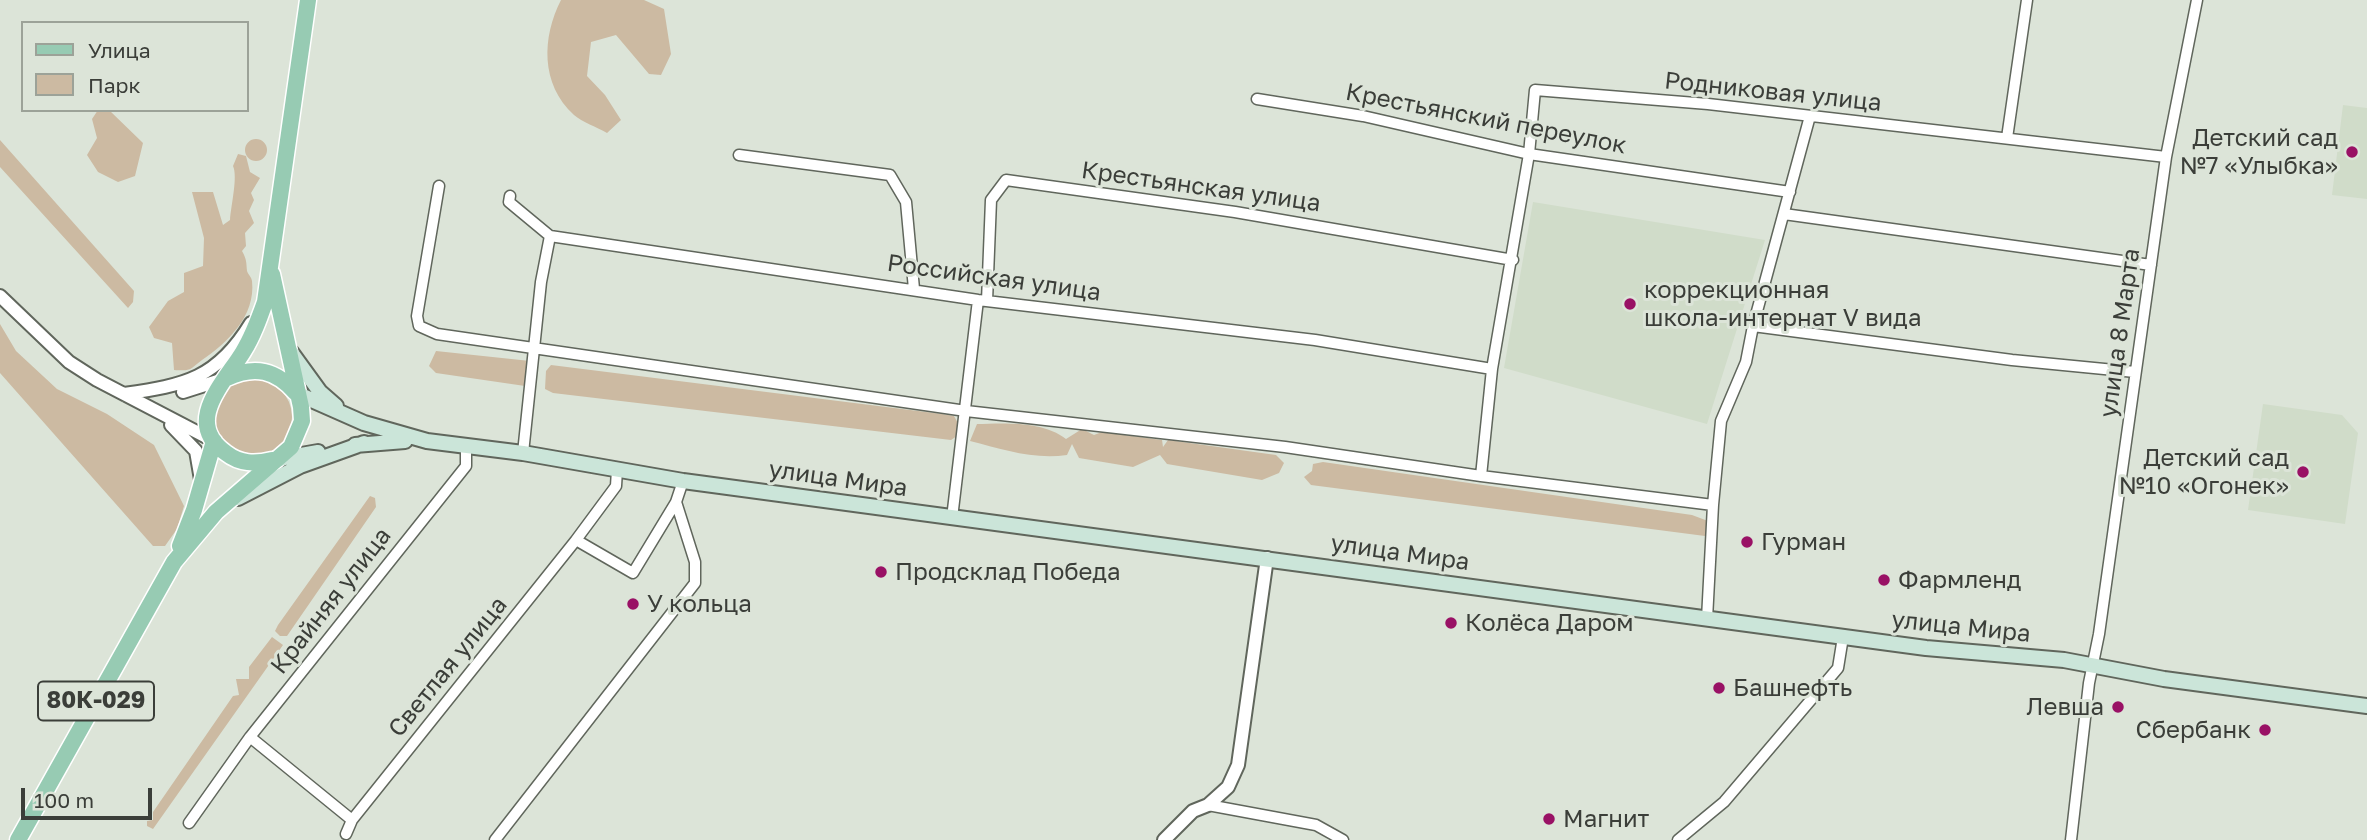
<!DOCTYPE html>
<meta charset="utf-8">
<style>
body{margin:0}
#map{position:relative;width:2367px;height:840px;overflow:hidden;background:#dce4d8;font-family:"Golos Text",sans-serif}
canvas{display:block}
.legend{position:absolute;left:21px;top:21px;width:228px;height:91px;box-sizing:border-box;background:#dce4d8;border:2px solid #9ca298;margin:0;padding:9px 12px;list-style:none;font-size:21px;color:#3b3e39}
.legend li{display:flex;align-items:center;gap:14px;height:35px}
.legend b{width:35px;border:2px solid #9ca298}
.scale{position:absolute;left:21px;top:788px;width:131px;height:32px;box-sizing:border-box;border:4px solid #3b3e39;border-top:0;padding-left:9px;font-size:21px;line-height:24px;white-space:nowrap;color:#3b3e39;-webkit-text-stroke:5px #dce4d8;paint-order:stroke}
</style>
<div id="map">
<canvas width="2367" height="840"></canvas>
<ul class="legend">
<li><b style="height:9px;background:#97cbb3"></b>Улица</li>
<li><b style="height:19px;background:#ccbaa2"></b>Парк</li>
</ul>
<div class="scale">100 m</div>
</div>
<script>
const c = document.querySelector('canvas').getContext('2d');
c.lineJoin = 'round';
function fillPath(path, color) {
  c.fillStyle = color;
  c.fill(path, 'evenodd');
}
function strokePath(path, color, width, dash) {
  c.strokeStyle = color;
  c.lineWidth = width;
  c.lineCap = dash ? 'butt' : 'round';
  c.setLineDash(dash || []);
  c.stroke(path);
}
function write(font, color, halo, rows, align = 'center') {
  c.font = font + ' "Golos Text",sans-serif';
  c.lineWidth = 6;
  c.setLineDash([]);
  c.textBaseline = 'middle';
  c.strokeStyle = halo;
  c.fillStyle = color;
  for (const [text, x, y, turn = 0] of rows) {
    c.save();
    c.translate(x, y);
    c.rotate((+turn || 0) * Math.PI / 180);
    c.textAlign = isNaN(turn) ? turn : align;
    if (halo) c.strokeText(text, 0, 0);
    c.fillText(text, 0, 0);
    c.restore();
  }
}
fillPath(new Path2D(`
 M2343 105 2367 108V199L2332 195Z
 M1533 202 1765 240 1707 424 1504 368Z
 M2263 404 2342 415 2358 433 2345 524 2248 510Z`), '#d0dcc9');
fillPath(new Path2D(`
 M561 0H644L664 9 671 54 661 75 649 74 616 35 591 42 587 76 605 95 621 120 607 133C597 127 582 122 574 115 540 84 542 37 561 0Z
 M98 110H109L143 143 135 176 118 182 98 172 87 155 97 138 92 119Z
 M245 150a11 11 0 1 1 22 0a11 11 0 1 1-22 0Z
 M0 140 134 291 133 302 128 308 0 167Z
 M238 154 246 156 250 172 260 178 251 193 254 200 249 211 254 223 245 233 246 246 242 251C247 260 246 262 247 271 249 276 251 276 252 281 256 316 227 343 202 360 189 370 192 371 174 370L172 343 154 338 149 327 168 301 184 292V273L203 266 204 238 192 192H213L223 225 230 220C231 205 238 177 233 166Z
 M0 324 16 351 57 389 107 414 154 445 184 506 177 529 165 546H153L0 373Z
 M436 351 530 361 525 386 436 373 429 366Z
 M551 365 942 414 954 416 959 425 957 436 951 440 553 393 545 389 546 371Z
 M214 417a39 39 0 1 1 78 0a39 39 0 1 1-78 0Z
 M977 424C1005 423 1044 421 1066 439L1082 429 1094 435 1102 432 1162 440 1163 447 1168 440 1276 455 1284 463 1279 473 1262 480 1167 464 1160 455 1133 467 1079 458 1072 444 1067 455C1033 460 1002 449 970 441Z
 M1323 462 1692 515 1708 521 1710 530 1705 536 1311 485 1304 477 1312 471 1313 464Z
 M370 496 375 498 376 507 287 636H280L275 631 278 625Z
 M272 637 283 645 153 829 147 826V821L153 820V812L233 696 239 695 236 679H249V667Z`), '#ccbaa2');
const minor = new Path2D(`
 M1257 99 1363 116 1529 154 1790 192
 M2007 138 2027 0
 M739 155 890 175 906 202 914 289
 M439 186 417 316 419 326 437 334 966 411 1285 447 1481 476 1713 505
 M510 196 509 202 550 236 978 300 1315 340 1492 369
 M1784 214 2151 265
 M987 301 991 200 1006 180 1235 212 1513 260
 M1753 326 2012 360 2135 372
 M523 453 541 282 550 236
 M617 470 616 486 576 540 633 573 676 502
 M1481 476 1492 369 1529 154 1535 90 1708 104 2166 157
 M952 518 978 300
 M1707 619 1713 505 1721 421 1746 362 1753 326 1810 116
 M250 737 352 820
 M1208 805 1316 825 1343 840
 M189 823 250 737 466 466V445
 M346 834 352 820 576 540
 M495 840 695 583V562L676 502 683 481
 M1678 840 1724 802 1838 668 1843 637
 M2071 840 2089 683 2099 634 2166 157 2197 0`);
const tertiary = new Path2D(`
 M0 296 69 362 97 380 214 441
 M183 392 227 378
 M124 394C185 385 217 379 251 323
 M171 425 196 451 201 480
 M1164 840 1193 811 1208 805 1228 787 1238 765 1267 558`);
const secondary = new Path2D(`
 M291 352 320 392 336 406
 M296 393 364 423 427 441 523 453 683 481 1926 648 2064 660 2164 679 2367 706
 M355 445 405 441
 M273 460 318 452
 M238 498 300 466 364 443`);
const primary = new Path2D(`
 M227 378C255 365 276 370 296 393
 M272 460C255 464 240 464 226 453 182 422 225 382 243 352 253 336 259 319 265 302L308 0
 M180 546 194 510 214 441
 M18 840 174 562 216 512 291 447 302 421 301 407 272 274`);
strokePath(minor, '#60665c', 13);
strokePath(tertiary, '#60665c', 16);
strokePath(secondary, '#60665c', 18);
strokePath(primary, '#fff', 19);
strokePath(minor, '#fff', 10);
strokePath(tertiary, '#fff', 12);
strokePath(secondary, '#cbe5d9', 14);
strokePath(primary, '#97cbb3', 16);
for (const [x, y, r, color] of [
 [2352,152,7,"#991165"],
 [1630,304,7,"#991165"],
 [2303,472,7,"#991165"],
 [1747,542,7,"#991165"],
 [881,572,7,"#991165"],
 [1884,580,7,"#991165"],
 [633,604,7,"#991165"],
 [1451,623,7,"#991165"],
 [1719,688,7,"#991165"],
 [2118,707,7,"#991165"],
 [2265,730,7,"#991165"],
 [1549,819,7,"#991165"]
]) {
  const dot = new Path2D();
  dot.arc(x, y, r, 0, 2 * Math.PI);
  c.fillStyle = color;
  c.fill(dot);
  strokePath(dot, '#dce4d8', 2.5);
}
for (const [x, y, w] of [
 [96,701,116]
]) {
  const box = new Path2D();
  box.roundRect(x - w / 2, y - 19.5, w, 39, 5);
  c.fillStyle = '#dce4d8';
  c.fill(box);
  strokePath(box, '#3b3e39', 2);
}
write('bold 23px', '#3b3e39', null, [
 ["80К-029",96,701]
]);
write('24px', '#3b3e39', '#dce4d8', [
 ["Родниковая улица",1773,92,6],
 ["Крестьянский переулок",1486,119,11],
 ["Крестьянская улица",1201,187,8],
 ["Российская улица",994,278,8],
 ["улица 8 Марта",2120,333,-82],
 ["улица Мира",838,479,8],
 ["улица Мира",1400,553,8],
 ["Крайняя улица",331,601,-52],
 ["улица Мира",1961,627,6],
 ["Светлая улица",448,667,-51]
]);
write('24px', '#3b3e39', '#dce4d8', [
 ["Детский сад",2338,138,"right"],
 ["№7 «Улыбка»",2338,166,"right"],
 ["коррекционная",1644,290],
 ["школа-интернат V вида",1644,318],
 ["Детский сад",2289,458,"right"],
 ["№10 «Огонек»",2289,486,"right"],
 ["Гурман",1761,542],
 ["Продсклад Победа",895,572],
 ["Фармленд",1898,580],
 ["У кольца",647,604],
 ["Колёса Даром",1465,623],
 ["Башнефть",1733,688],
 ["Левша",2104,707,"right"],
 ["Сбербанк",2251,730,"right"],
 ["Магнит",1563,819]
], 'left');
</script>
